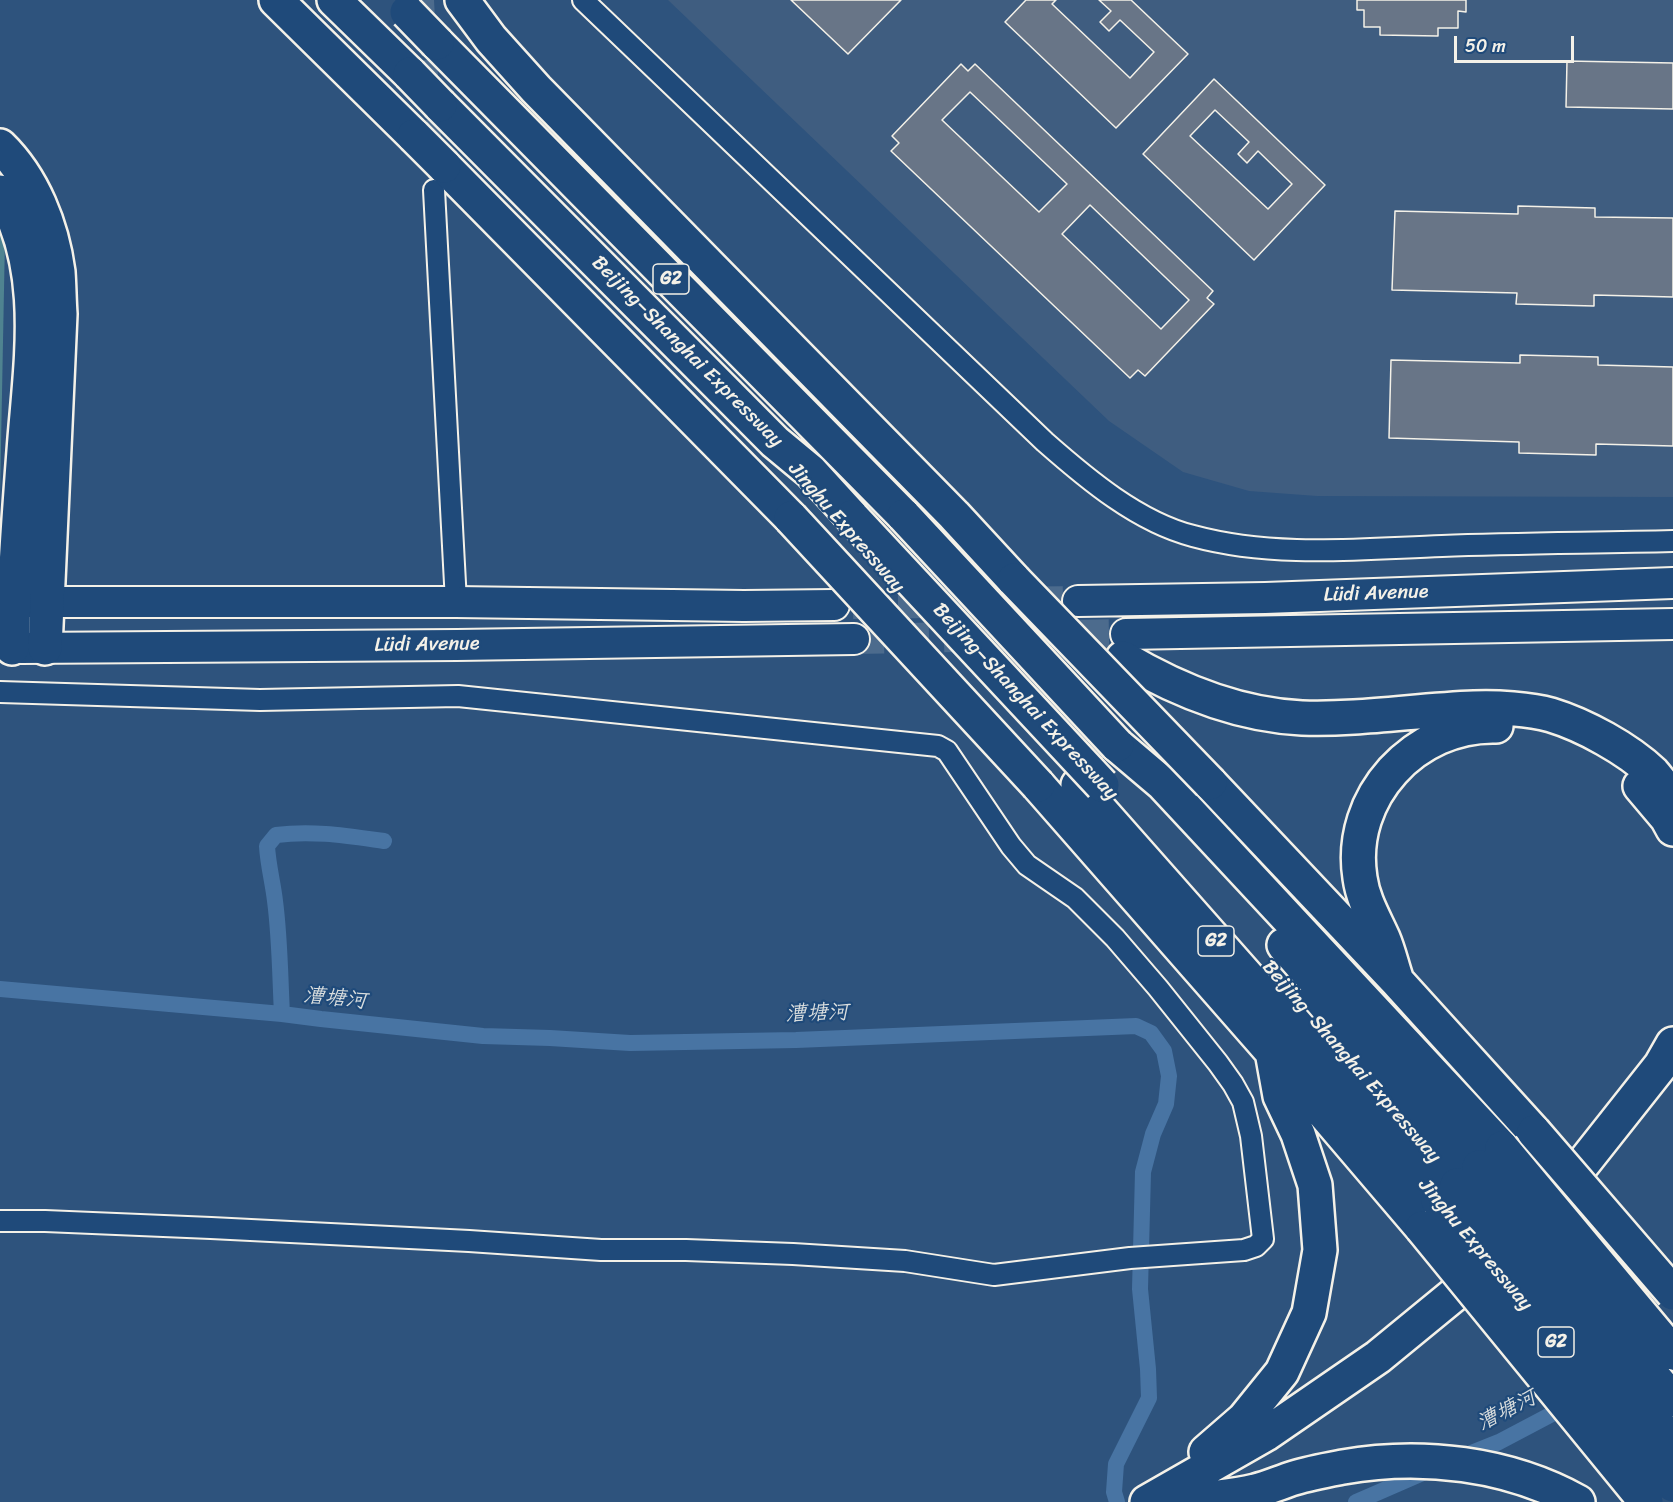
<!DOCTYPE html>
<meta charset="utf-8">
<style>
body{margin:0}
#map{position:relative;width:1673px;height:1502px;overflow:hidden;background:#2e537d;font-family:Sriracha,sans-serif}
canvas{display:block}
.scale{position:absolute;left:1454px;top:36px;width:120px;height:27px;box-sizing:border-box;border:3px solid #f4f1e8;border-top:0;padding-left:8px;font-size:18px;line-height:21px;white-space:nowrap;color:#f4f1e8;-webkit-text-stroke:4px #1f4a7a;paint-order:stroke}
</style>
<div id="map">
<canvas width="1673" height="1502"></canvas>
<div class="scale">50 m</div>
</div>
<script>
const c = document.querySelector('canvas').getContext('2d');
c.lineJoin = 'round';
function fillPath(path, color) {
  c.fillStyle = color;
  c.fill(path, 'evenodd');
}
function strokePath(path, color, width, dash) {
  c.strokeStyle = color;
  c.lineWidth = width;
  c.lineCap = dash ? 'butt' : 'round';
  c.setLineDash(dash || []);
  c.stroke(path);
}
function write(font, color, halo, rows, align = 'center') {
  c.font = font + ' Sriracha,"LXGW WenKai TC",sans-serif';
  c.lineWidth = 4.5;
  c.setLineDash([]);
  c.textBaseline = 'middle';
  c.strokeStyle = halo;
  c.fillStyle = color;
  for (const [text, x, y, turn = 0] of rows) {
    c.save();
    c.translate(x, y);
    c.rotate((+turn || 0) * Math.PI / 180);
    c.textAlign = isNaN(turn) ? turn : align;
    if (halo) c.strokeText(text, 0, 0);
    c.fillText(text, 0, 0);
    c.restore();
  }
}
fillPath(new Path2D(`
 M668 0H1673V497L1317 496 1249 491 1183 472 1109 421Z`), '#3f5d80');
fillPath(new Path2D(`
 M0 225 5 238 0 497Z`), '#4f8390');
strokePath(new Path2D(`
 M0 989 282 1014 321 1019 483 1036 550 1038 630 1043 796 1040 1136 1026 1151 1033 1164 1051 1169 1076 1166 1104 1153 1134 1143 1172 1140 1289 1148 1369 1149 1398 1116 1464 1114 1492 1117 1502
 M282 1014C280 976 280 939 275 901 273 883 268 865 267 846L276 835C313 830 348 836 384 841
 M1459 1458 1499 1442 1571 1404
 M1356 1502 1432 1469`), '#4874a3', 16);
const building = new Path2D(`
 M791 0H901L848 54Z
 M1026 0H1056L1052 4 1130 78 1154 52 1120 20 1109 31 1100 22 1111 11 1099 0H1131L1188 54 1116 128 1005 22Z
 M1357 0H1466V12L1458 11V28H1438V36L1380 35V27H1364V10H1357Z
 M1567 61 1673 63V109L1566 107Z
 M961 64 968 71 975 64 1213 291 1207 298 1214 304 1145 376 1138 370 1130 378 891 151 899 143 892 136ZM970 92 1067 184 1039 212 942 120ZM1090 205 1189 300 1161 329 1062 234Z
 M1214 79 1325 185 1254 260 1143 154ZM1215 110 1249 142 1238 154 1247 163 1258 151 1292 184 1268 209 1190 136Z
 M1518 206 1595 208V217L1673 218V297L1594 295V306L1516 304 1517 293 1392 290 1395 211 1518 214Z
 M1520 355 1598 357V365L1673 367V446L1596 444V455L1519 453V442L1389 438 1391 360 1520 363Z`);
fillPath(building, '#687587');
strokePath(building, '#f4f1e8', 1.5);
strokePath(new Path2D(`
 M424 0 432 155`), '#4c6b8d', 20, [20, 10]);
strokePath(new Path2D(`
 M853 604 1078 601
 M854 639 1126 634`), '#4c6b8d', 30, [30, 15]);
const street = new Path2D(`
 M583 0 1045 442C1087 479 1138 522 1193 536 1274 558 1359 549 1442 546 1519 543 1596 543 1673 541
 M434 190 456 602
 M0 692 260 700 458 696 938 746 947 751 1011 846 1027 865 1075 898 1115 938 1158 988 1218 1063 1233 1084 1243 1102 1251 1136 1263 1239 1256 1246 1244 1250 1130 1258 994 1275 905 1261 793 1254 686 1250H601L469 1241 211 1228 45 1221H0`);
const primary = new Path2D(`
 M1078 601 1265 598 1673 583
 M24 602H456L744 606 834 605
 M1126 634 1673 624
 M21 648 457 645 854 639`);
const highway = new Path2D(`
 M276 0 414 136
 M334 0 410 74
 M462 0 491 39 536 89 954 515 1014 580
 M437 43 904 516
 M440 105 775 442 810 471 852 517
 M0 146C33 178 52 226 58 272 59 286 59 300 60 314L45 648
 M444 166 791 518
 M0 192C48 268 30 366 24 451 19 517 14 582 12 648
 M1123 658C1177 690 1239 715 1302 718 1360 720 1417 710 1474 708 1496 707 1530 709 1551 715 1584 725 1628 749 1653 773 1660 781 1666 790 1673 798
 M1117 745 1163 784 1502 1148
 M1210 783 1397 981 1534 1132
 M1038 785 1272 1052 1422 1228
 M1078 785 1275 1008 1438 1201
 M1640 786 1667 818 1673 829
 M1284 945 1479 1167
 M1397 981C1392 967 1389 952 1383 938 1374 918 1363 900 1360 878 1347 797 1415 724 1496 726
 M1303 1006 1457 1185
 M1529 1222 1578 1170 1661 1065 1673 1044
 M1206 1452 1244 1419 1282 1372 1309 1313 1320 1250 1315 1185 1298 1134 1280 1096 1273 1057
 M1196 1500C1216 1497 1236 1496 1255 1491 1268 1488 1281 1482 1294 1478 1310 1473 1327 1470 1343 1467 1421 1453 1508 1463 1578 1502
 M1147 1502 1266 1434 1378 1357 1478 1275 1489 1264`);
strokePath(street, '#f4f1e8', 24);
strokePath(primary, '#f4f1e8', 34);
strokePath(highway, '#f4f1e8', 38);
strokePath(street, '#1f4a7a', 20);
strokePath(primary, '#1f4a7a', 30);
strokePath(highway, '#1f4a7a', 33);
const highwayBridge = new Path2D(`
 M407 12 437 43
 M410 74 440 105
 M414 136 444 166
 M904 516 1117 745
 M852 517 1102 785
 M791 518 1038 785
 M1014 580 1210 783
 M1534 1132 1673 1293
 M1502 1148 1673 1353
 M1479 1167 1673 1400
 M1457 1185 1673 1443
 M1438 1201 1572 1361 1673 1485
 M1422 1228 1646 1502`);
strokePath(highwayBridge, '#f4f1e8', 38, []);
strokePath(highwayBridge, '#1f4a7a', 33);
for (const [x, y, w] of [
 [671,279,36],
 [1216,941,36],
 [1556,1342,36]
]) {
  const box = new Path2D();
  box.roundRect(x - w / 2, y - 15, w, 30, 4.5);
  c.fillStyle = '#1f4a7a';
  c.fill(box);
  strokePath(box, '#f4f1e8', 1.5);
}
write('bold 18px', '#f4f1e8', null, [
 ["G2",671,279],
 ["G2",1216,941],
 ["G2",1556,1342]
]);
write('20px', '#f4f1e8', '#1f4a7a', [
 ["Beijing–Shanghai Expressway",687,352,45],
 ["Jinghu Expressway",846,528,49],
 ["Lüdi Avenue",1376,594,-2],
 ["Lüdi Avenue",427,645,-1],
 ["Beijing–Shanghai Expressway",1025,702,47],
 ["Beijing–Shanghai Expressway",1351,1062,49],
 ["Jinghu Expressway",1475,1245,50]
]);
write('italic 21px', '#dadede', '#1f4a7a', [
 ["漕塘河",335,999,6],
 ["漕塘河",817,1014,-2],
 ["漕塘河",1507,1411,-27]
]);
</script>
